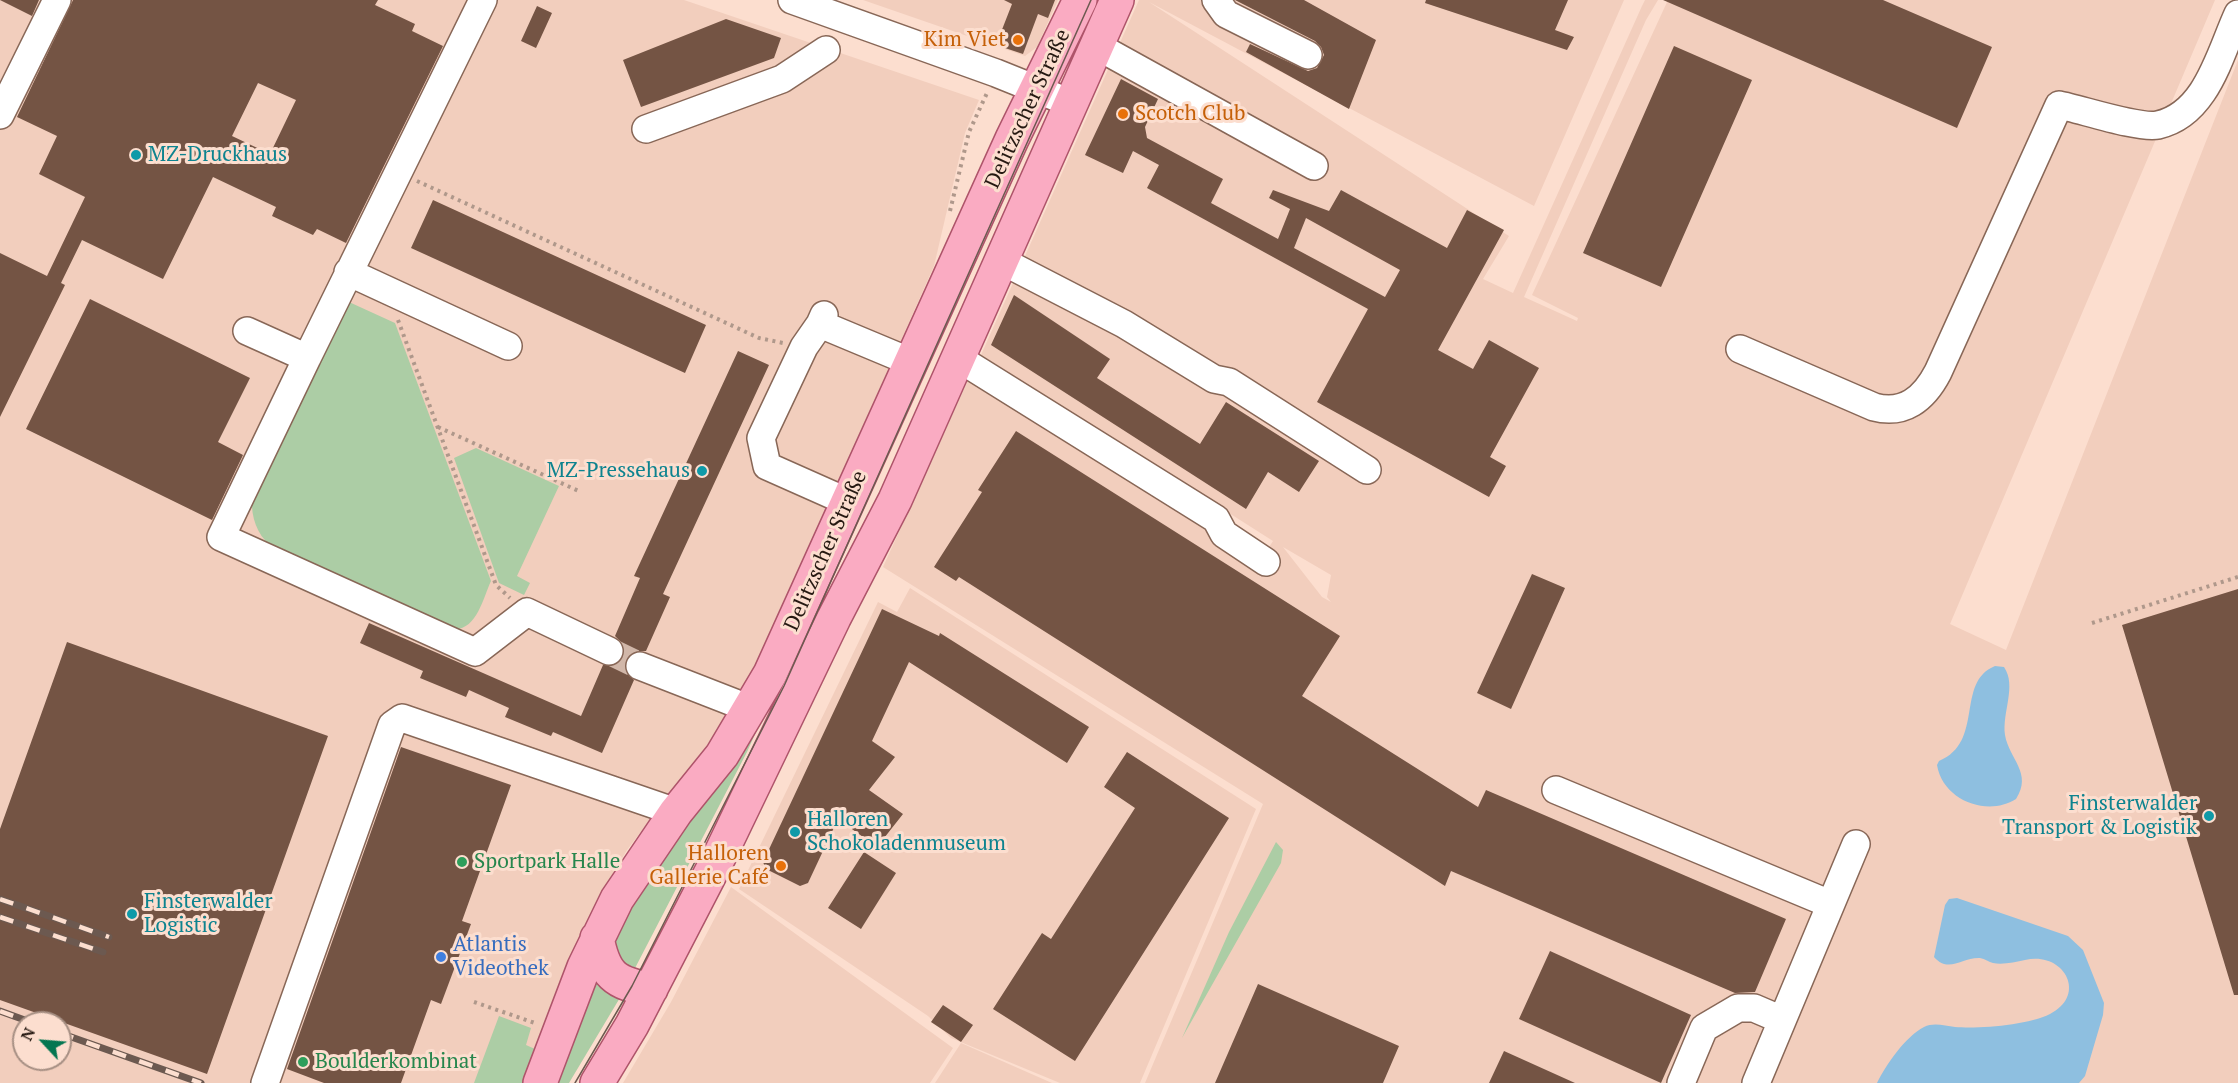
<!DOCTYPE html>
<meta charset="utf-8">
<style>
body{margin:0}
#map{position:relative;width:2238px;height:1083px;overflow:hidden;background:#fcdecf;font-family:"PT Serif",serif}
canvas{display:block}
.north{position:absolute;left:12px;top:1011px;width:60px;height:60px;box-sizing:border-box;background:#fcdecf;border:2px solid #a68f83;border-radius:50%;rotate:296deg;font-size:16px;font-weight:700;line-height:24px;text-align:center;color:#261912}
.north::after{content:'';display:block;margin:auto;width:21px;height:27px;background:#037651;clip-path:polygon(50% 0,100% 100%,50% 72%,0 100%)}
</style>
<div id="map">
<canvas width="2238" height="1083"></canvas>
<div class="north">N</div>
</div>
<script>
const c = document.querySelector('canvas').getContext('2d');
c.lineJoin = 'round';
function fillPath(path, color) {
  c.fillStyle = color;
  c.fill(path, 'evenodd');
}
function strokePath(path, color, width, dash) {
  c.strokeStyle = color;
  c.lineWidth = width;
  c.lineCap = dash ? 'butt' : 'round';
  c.setLineDash(dash || []);
  c.stroke(path);
}
function write(font, color, halo, rows, align = 'center') {
  c.font = font + ' "PT Serif",serif';
  c.lineWidth = 6;
  c.setLineDash([]);
  c.textBaseline = 'middle';
  c.strokeStyle = halo;
  c.fillStyle = color;
  for (const [text, x, y, turn = 0] of rows) {
    c.save();
    c.translate(x, y);
    c.rotate((+turn || 0) * Math.PI / 180);
    c.textAlign = isNaN(turn) ? turn : align;
    if (halo) c.strokeText(text, 0, 0);
    c.fillText(text, 0, 0);
    c.restore();
  }
}
fillPath(new Path2D(`
 M0 0H684L979 100 965 133 934 266 760 658 725 721 627 850 606 885 572 954 521 1083H0ZM24 1023H60V1059H24Z
 M863 0H1058L1037 47 1025 56Z
 M1139 0H1624L1534 206 1149 2 1509 236 1483 279 1513 293 1642 6 1645 0H1658L1646 20 1524 297 1577 321 1578 318 1532 295 1668 0H2215L1950 624 2006 650 2238 60V1083H1145L1263 804 883 567 970 376 1260 561 1273 541 981 355ZM1283 547 1331 575 1327 597 1331 602 1322 597Z
 M910 588 1256 809 1140 1083H1060L951 1038 928 1016 739 889 878 602 897 612Z
 M731 887 953 1048 930 1083H623L671 1002Z
 M961 1043 1052 1083H935Z`), '#f2cebd');
fillPath(new Path2D(`
 M349 302 395 323 491 581C483 598 477 629 455 629L270 545C257 535 251 516 252 500Z
 M476 448 559 486 517 576 530 583 524 595 499 583 454 458Z
 M858 506 747 752 633 972 623 968 611 943 623 920Z
 M1276 842 1283 850 1281 863 1182 1038 1229 932Z
 M595 972 621 996 569 1083H546Z
 M499 1016 531 1028 526 1045 535 1049 522 1083H474Z`), '#accda5');
fillPath(new Path2D(`
 M1995 666 2004 667C2017 686 2002 712 2005 735 2009 759 2033 773 2016 799 1988 817 1943 801 1937 765L1939 761C1985 742 1955 682 1995 666Z
 M1957 898 2068 936 2083 950 2104 1003 2103 1015 2085 1076 2079 1083H1877C1886 1065 1905 1037 1924 1027 1934 1022 1945 1026 1955 1027 1980 1029 2028 1025 2050 1014 2088 995 2064 951 2025 960 2015 962 2003 965 1993 963 1989 962 1985 959 1980 958 1962 957 1949 974 1934 957L1945 905 1949 899Z`), '#8ebfe0');
fillPath(new Path2D(`
 M0 0H39L32 16Z
 M73 0H378L375 5 415 24 412 31 443 46 346 243 317 229 313 235 272 216 276 207 213 177 163 279 82 240 61 283 65 285 0 417V253L47 276 85 197 39 174 57 136 17 117ZM258 83 296 100 270 154 232 136Z
 M1004 0H1055L1048 18 1038 14 1023 54 996 45 1012 4Z
 M1235 0H1304L1376 40 1349 109 1246 52 1250 44 1308 71 1317 68 1324 55 1321 47 1315 41Z
 M1426 0H1568L1555 30 1574 37 1567 50 1425 3Z
 M1663 0H1883L1992 47 1957 128Z
 M537 6 552 13 536 48 521 41Z
 M726 19 781 38 774 58 641 107 623 60Z
 M1674 46 1752 80 1661 287 1583 253Z
 M1121 79 1158 99 1145 127 1147 138 1223 179 1211 203 1278 239 1290 209 1269 198 1273 190 1329 211 1341 190 1447 248 1467 210 1504 230 1438 350 1473 369 1489 340 1539 368 1490 457 1506 466 1489 497 1317 402 1368 309 1147 188 1159 165 1133 151 1123 173 1085 155ZM1306 218 1400 270 1385 297 1294 248Z
 M433 200 706 325 685 373 411 248Z
 M1014 295 1110 359 1097 378 1200 444 1226 402 1319 461 1299 492 1268 472 1246 509 991 345Z
 M90 299 250 378 218 442 243 455 212 520 26 429Z
 M738 351 769 365 663 594 670 597 646 651H637L626 660 625 669 634 680 602 753 553 732 551 736 505 717 509 708 469 690 466 697 420 678 423 671 360 643 369 623 581 716 603 665 617 664 623 657 622 643 615 636 640 578 634 576Z
 M1016 431 1340 636 1302 696 1478 807 1486 790 1786 919 1755 992 1735 993 1451 871 1445 886 959 577 956 581 934 567 982 492 978 490Z
 M1532 574 1565 588 1511 709 1477 693Z
 M2238 589V995H2234L2122 625Z
 M882 609 939 636 940 633 1089 727 1067 763 909 662 872 741 895 757 869 790 903 814 877 847 838 819 808 883 800 886 766 869 763 862Z
 M67 642 328 736 207 1074 0 1000V829Z
 M401 747 511 785 462 921 471 924 441 1004 431 1000 401 1083H324L287 1069Z
 M1127 752 1229 818 1075 1061 993 1009 1042 933 1051 939 1135 808 1104 787Z
 M864 852 896 873 861 929 828 908Z
 M1550 951 1691 1015 1661 1083 1519 1019Z
 M1258 984 1399 1046 1383 1083H1215Z
 M943 1005 973 1025 961 1042 931 1022Z
 M1504 1051 1575 1083H1489Z`), '#745444');
strokePath(new Path2D(`
 M609 651 640 666`), '#d1b7a9', 27, [27, 14]);
const minor = new Path2D(`
 M792 0 996 73 1073 104
 M1216 0 1226 14 1308 55
 M1097 46 1314 166
 M0 115 57 0
 M646 129 782 79 826 50
 M1002 261 1124 324 1214 379 1229 382 1367 470
 M348 272 508 346
 M824 315 820 324 911 362
 M820 324 804 347 761 438 767 466 848 502
 M247 331 307 358 483 0
 M1740 349 1874 407C1904 415 1924 399 1938 372L2059 105C2080 109 2139 129 2158 125 2207 114 2220 53 2238 14
 M307 358 221 537 475 652 527 612 609 651
 M958 358 1216 519 1224 534 1266 562
 M640 666 735 703 750 712
 M1556 790 1830 904
 M265 1083 392 725 402 718 676 812
 M1681 1083 1704 1028 1738 1008H1754L1782 1020
 M1756 1083 1856 844`);
const major = new Path2D(`
 M597 938C604 974 614 984 651 989
 M540 1083 584 967 617 899 676 812 722 755 770 674 1012 139 1080 0
 M597 1083 632 1025 720 855 834 618 895 500 1117 0`);
strokePath(minor, '#886757', 30);
strokePath(major, '#ae546a', 36);
strokePath(new Path2D(`
 M417 181 759 338 783 343
 M950 211 969 132 987 93
 M398 320 496 585 510 598
 M438 427 581 492
 M2092 623 2238 577
 M474 1002 535 1023`), '#af988b', 4, [3, 4.5]);
strokePath(minor, '#fff', 27);
strokePath(major, '#faabc2', 33);
strokePath(new Path2D(`
 M575 1083 632 986 784 686 1091 0`), '#6c5950', 1.5);
const rail = new Path2D(`
 M0 899 109 937
 M0 917 103 952
 M0 1011 33 1023
 M60 1033 201 1083`);
strokePath(rail, '#6c5950', 7);
strokePath(rail, '#fcdecf', 4.5, [14]);
for (const [x, y, r, color] of [
 [1018,40,6,"#e8710a"],
 [1123,114,6,"#e8710a"],
 [136,155,6,"#0f9aa8"],
 [702,471,6,"#0f9aa8"],
 [2209,816,6,"#0f9aa8"],
 [795,832,6,"#0f9aa8"],
 [462,862,6,"#2e9e5b"],
 [781,866,6,"#e8710a"],
 [132,914,6,"#0f9aa8"],
 [441,957,6,"#3f7fe0"],
 [303,1062,6,"#2e9e5b"]
]) {
  const dot = new Path2D();
  dot.arc(x, y, r, 0, 2 * Math.PI);
  c.fillStyle = color;
  c.fill(dot);
  strokePath(dot, '#fcdecf', 2);
}
write('21px', '#c56008', '#fcdecf', [
 ["Kim Viet",1006,40],
 ["Scotch Club",1135,114,"left"],
 ["Halloren",769,854],
 ["Gallerie Café",769,878]
], 'right');
write('21px', '#261912', '#fcdecf', [
 ["Delitzscher Straße",1028,109,-65],
 ["Delitzscher Straße",826,551,-66]
]);
write('21px', '#0d838f', '#fcdecf', [
 ["MZ-Druckhaus",148,155],
 ["MZ-Pressehaus",690,471,"right"],
 ["Finsterwalder",2197,804,"right"],
 ["Transport & Logistik",2197,828,"right"],
 ["Halloren",807,820],
 ["Schokoladenmuseum",807,844],
 ["Finsterwalder",144,902],
 ["Logistic",144,926]
], 'left');
write('21px', '#27864d', '#fcdecf', [
 ["Sportpark Halle",474,862],
 ["Boulderkombinat",315,1062]
], 'left');
write('21px', '#366cbe', '#fcdecf', [
 ["Atlantis",453,945],
 ["Videothek",453,969]
], 'left');
</script>
